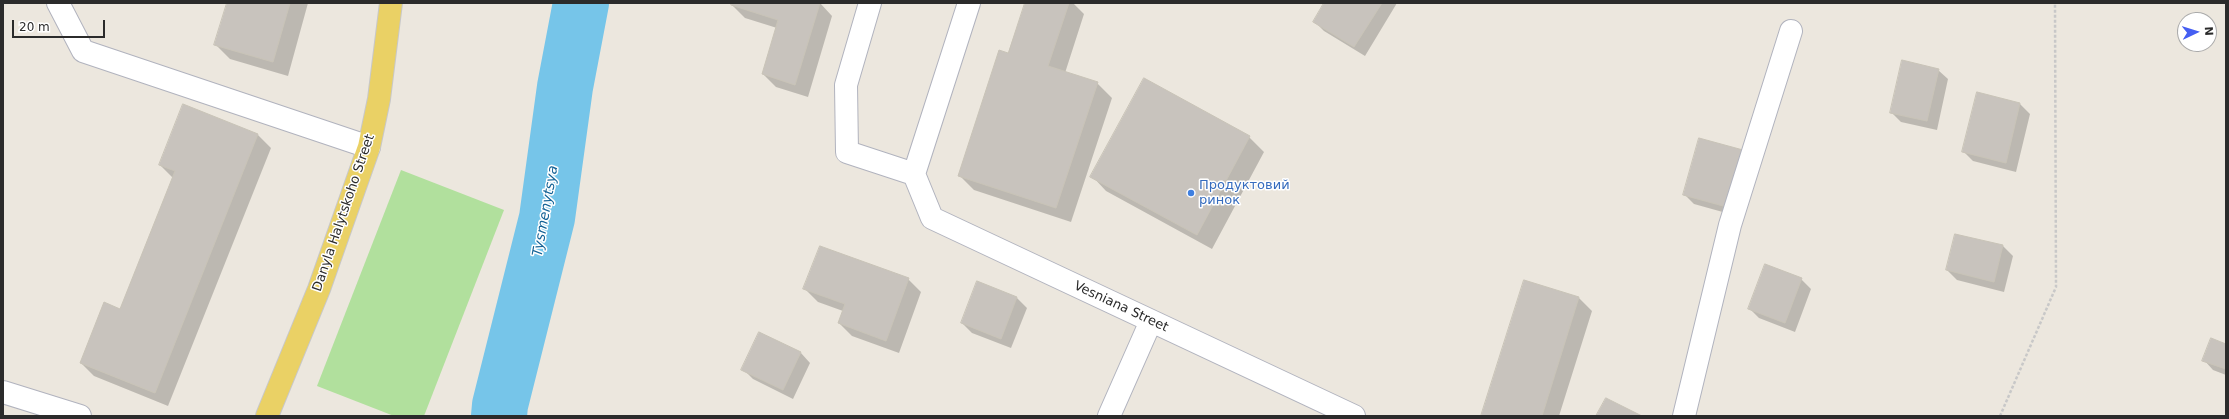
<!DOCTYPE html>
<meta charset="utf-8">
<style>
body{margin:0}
#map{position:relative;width:2229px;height:419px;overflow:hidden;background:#ece7de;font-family:"DejaVu Sans",sans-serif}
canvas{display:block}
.frame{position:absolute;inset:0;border:4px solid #2b2b2b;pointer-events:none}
.north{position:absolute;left:2177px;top:12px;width:40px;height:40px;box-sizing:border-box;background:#fff;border:1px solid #aaa;border-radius:50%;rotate:86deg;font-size:11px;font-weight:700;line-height:16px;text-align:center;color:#2b2b2b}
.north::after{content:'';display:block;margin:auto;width:14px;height:18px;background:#455ef2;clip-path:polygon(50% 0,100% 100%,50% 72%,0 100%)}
.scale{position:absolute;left:12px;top:20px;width:93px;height:18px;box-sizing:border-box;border:2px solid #2b2b2b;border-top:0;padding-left:5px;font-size:12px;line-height:14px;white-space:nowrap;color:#2b2b2b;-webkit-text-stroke:3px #fff;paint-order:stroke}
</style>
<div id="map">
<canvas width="2229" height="419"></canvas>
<div class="frame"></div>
<div class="north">N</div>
<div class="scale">20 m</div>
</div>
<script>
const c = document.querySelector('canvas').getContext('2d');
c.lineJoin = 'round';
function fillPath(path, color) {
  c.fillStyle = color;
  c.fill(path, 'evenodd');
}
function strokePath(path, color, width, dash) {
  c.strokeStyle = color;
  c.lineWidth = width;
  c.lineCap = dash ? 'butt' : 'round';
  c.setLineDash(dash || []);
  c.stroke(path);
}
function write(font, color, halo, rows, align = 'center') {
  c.font = font + ' "DejaVu Sans",sans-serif';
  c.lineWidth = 3;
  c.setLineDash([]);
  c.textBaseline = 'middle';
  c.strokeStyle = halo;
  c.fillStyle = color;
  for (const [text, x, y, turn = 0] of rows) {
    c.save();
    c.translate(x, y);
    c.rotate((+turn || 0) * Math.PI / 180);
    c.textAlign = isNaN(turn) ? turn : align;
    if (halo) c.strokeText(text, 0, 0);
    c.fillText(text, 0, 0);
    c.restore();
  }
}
fillPath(new Path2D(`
 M401 170 504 210 424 416H394L317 386Z`), '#b1e09d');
fillPath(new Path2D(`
 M228 3H308L288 76 230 59 216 45Z
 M733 3H820L832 16 808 97 776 87 763 74 777 28 745 18 732 5Z
 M1026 3H1073L1084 14 1065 73 1097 83 1112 98 1071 222 974 190 959 175 1009 54Z
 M1325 3H1397L1365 56 1324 31 1314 21Z
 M1938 70 1948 79 1937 130 1901 122 1891 112Z
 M2020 104 2030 114 2016 172 1973 161 1963 151Z
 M183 106 258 135 271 148 168 406 94 376 81 363 120 310 173 178 160 165Z
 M1249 137 1264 152 1212 249 1106 191 1092 176Z
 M1742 151 1737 216 1694 204 1684 194Z
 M1956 235 2003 246 2013 256 2004 292 1957 280 1947 270Z
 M908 279 921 292 899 353 852 336 839 323 843 311 818 302 805 289Z
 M1801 279 1811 289 1795 332 1759 318 1749 308Z
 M1525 281 1579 298 1592 311 1559 416H1482Z
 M977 283 1017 298 1027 308 1011 348 972 333 962 323Z
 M760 333 801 353 810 363 793 399 753 379 743 369Z
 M2226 345V375L2213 370 2204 360Z`), '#0003');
strokePath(new Path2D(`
 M499 416 500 405 547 218 565 87 581 3`), '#76c5e9', 56);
const building = new Path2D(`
 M227 3H290L273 62 214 45Z
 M732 3H820L795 85 762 74 778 20 731 5Z
 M1025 3H1069L1048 66 1098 82 1056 208 958 176 999 50 1008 53Z
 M1324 3H1382L1354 47 1313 22Z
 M1902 60 1939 69 1927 121 1890 113Z
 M1144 78 1250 136 1197 235 1090 177Z
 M1977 92 2020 103 2006 163 1962 152Z
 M183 104 258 134 155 393 80 363 104 302 120 309 175 171 159 165Z
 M1699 138 1743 150 1727 207 1683 195Z
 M1955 234 2003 245 1994 282 1946 270Z
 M820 246 909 278 886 341 838 323 845 304 803 289Z
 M1765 264 1802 278 1785 323 1748 309Z
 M1524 280 1579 297 1542 416H1481Z
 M977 281 1017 297 1001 339 961 323Z
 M759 332 801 352 783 390 741 370Z
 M2211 338 2226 344V369L2202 361Z
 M1606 398 1642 416H1596Z`);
fillPath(building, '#c8c3bd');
strokePath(building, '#c8c3b7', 1);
const minor = new Path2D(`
 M58 3 83 51 369 147
 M870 3 846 85 847 152 914 174
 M969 3 914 174 932 218 1354 416
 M3 392 80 416
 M1109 416 1151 321
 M1684 416 1730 225 1791 31`);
const major = new Path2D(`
 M267 416 319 289 369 147 379 99 391 3`);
strokePath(minor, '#b1b3be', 24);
strokePath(major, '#c8c8c8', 24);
strokePath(new Path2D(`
 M2000 416 2056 287 2055 3`), '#c8c8c8', 2.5, [3, 2]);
strokePath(minor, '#fff', 22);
strokePath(major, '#ead165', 22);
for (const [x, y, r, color] of [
 [1191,193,4,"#3f7fe0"]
]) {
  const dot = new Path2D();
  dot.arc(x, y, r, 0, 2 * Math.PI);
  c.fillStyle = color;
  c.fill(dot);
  strokePath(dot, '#fff', 1.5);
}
write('13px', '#366cbe', '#fff', [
 ["Продуктовий",1199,186],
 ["ринок",1199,201]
], 'left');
write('13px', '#2b2b2b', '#fff', [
 ["Danyla Halytskoho Street",344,213,-71],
 ["Vesniana Street",1121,307,25]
]);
write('italic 14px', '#146396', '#fff', [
 ["Tysmenytsya",546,211,-80]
]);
</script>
